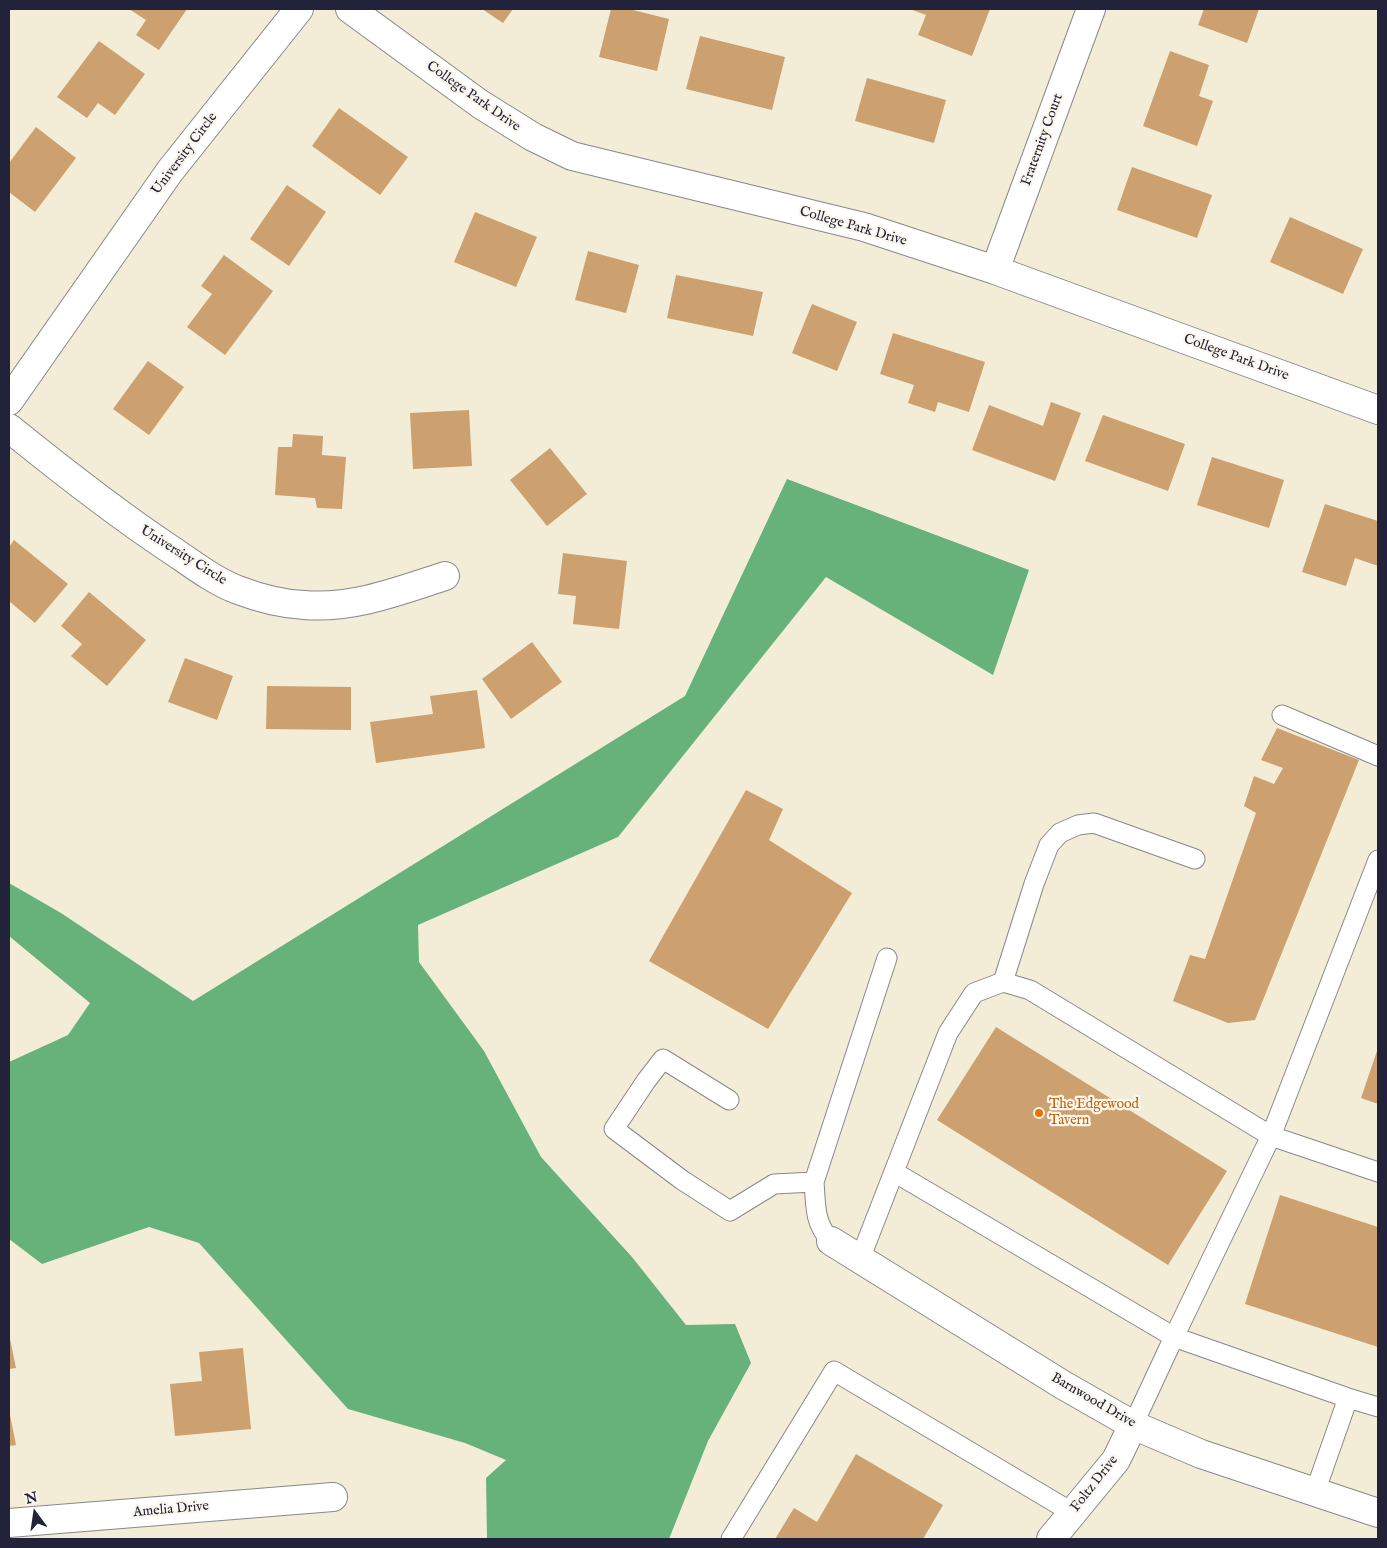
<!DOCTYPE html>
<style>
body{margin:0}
#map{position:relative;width:1387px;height:1548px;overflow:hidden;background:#f3edd7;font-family:"IM FELL English",serif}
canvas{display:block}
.frame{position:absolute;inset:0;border:10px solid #22223b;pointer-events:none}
.north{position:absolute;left:10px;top:1488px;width:50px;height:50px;-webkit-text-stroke:4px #fbf7ec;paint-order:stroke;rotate:346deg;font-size:14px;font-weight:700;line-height:20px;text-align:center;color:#22223b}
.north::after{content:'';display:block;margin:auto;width:18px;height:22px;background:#22223b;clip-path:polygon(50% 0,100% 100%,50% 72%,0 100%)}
</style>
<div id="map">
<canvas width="1387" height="1548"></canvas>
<div class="frame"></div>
<div class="north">N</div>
</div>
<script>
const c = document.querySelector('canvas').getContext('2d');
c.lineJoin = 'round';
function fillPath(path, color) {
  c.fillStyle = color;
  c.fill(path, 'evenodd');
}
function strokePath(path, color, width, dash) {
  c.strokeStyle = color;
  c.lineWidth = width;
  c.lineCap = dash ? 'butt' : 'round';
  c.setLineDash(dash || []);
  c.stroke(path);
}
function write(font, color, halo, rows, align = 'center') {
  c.font = font + ' "IM FELL English",serif';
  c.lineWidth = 4.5;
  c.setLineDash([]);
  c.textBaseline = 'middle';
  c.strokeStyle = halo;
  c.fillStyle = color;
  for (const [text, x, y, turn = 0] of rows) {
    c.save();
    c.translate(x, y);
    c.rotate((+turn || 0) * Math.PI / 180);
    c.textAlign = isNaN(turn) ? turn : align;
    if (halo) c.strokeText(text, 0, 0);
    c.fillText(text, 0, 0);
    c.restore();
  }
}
fillPath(new Path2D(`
 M787 479 1029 570 993 675 826 577 618 837 418 925 419 962 484 1051 541 1157 632 1257 686 1325 735 1324 751 1363 708 1441 669 1539H487L486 1478 506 1460 465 1443 348 1409 199 1243 149 1227 42 1264 9 1239V1062L68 1035 90 1003 9 936V883L61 913 193 1001 685 696Z`), '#67b27a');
fillPath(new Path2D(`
 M129 9H187L159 50 136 35 146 20Z
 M482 9H513L503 23Z
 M611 9H629L669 19 657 71 599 57Z
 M910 9H990L972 56 918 35 926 15Z
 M1204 9H1259L1247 43 1198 25Z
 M700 36 785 57 772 110 686 89Z
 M99 41 145 74 115 115 98 103 87 118 57 97Z
 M1170 51 1209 65 1199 96 1213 101 1197 146 1143 126Z
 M867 78 946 100 934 143 855 121Z
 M339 108 408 157 380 195 312 146Z
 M36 127 76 158 35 212 9 192V163Z
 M1132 167 1212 195 1197 238 1117 210Z
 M287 185 326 212 289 266 250 239Z
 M475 212 537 237 516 287 454 262Z
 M1290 217 1363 249 1343 294 1270 262Z
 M588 251 639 265 626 313 575 300Z
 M224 255 273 291 225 355 187 327 212 294 201 286Z
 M676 275 763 292 753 336 667 318Z
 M812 304 857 322 837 371 792 353Z
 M893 333 985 362 969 412 938 402 935 412 908 403 914 385 880 374Z
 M148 361 184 387 149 435 113 409Z
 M1051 402 1081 413 1055 481 972 450 989 405 1043 426Z
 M469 410 472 466 413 469 410 413Z
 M1103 415 1185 444 1168 491 1085 461Z
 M293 434 323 436 322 455 346 457 342 509 317 508 315 498 275 495 278 447H292Z
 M550 448 587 494 547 526 510 480Z
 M1212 457 1284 480 1269 528 1197 505Z
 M1325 504 1378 521V566L1355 558 1346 586 1302 572Z
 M14 540 68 584 35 623 9 601V547Z
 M563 553 627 561 619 629 573 624 576 596 558 594Z
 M89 592 146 640 107 686 71 656 82 644 61 626Z
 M532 642 562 682 511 719 482 679Z
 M185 658 233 676 217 720 168 702Z
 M267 686 351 687V730L266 729Z
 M477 690 485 748 376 763 370 722 433 714 430 696Z
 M1277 728 1359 760 1255 1020 1228 1023 1173 1001 1190 955 1205 959 1256 813 1244 806 1254 776 1274 784 1283 768 1261 760Z
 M746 790 783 809 769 840 852 893 768 1029 649 961Z
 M996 1027 1227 1171 1168 1265 937 1120Z
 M1378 1048V1104L1361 1098Z
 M1280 1195 1378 1227V1347L1245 1304Z
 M9 1334 16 1368 9 1369Z
 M243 1348 251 1429 175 1436 170 1384 202 1381 199 1352Z
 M9 1410 16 1445 9 1446Z
 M856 1454 943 1505 923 1539H775L794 1508 817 1522Z`), '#cca06f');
const lane = new Path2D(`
 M1282 715 1378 756
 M1003 982 1034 884 1049 845 1060 833 1078 825 1094 823 1195 859
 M729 1100 663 1059 646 1081 614 1129 682 1180 730 1211 774 1184 814 1182
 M894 1172 1174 1337 1271 1136 1378 1172
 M831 1241C814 1223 816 1206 814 1182L887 958
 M860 1259 948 1033 974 993 1003 982 1030 990 1271 1136 1378 860
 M1133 1425 1174 1337 1348 1398
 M1315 1492 1348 1398 1378 1407
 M731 1539 834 1371 1073 1513`);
const street = new Path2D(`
 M350 9 480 104 533 137 572 156 864 227 995 270 1378 410
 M995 270 1091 9
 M9 401 170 171 299 9
 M9 428C61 470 114 512 170 549 191 563 214 581 238 590 259 598 282 604 304 605 353 609 399 591 445 576
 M831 1241 1063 1385 1133 1425 1201 1454 1378 1513
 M9 1523 333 1497
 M1051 1539 1116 1460 1133 1425`);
strokePath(lane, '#8a8889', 21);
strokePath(street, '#8a8889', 30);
strokePath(lane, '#fff', 19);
strokePath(street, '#fff', 28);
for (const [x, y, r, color] of [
 [1039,1113,5,"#e8710a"]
]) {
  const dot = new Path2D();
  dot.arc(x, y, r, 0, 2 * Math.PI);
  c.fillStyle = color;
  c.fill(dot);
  strokePath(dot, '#fbf7ec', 2);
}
write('14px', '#22223b', '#fbf7ec', [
 ["College Park Drive",473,97,35],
 ["Fraternity Court",1043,140,-70],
 ["University Circle",185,154,-53],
 ["College Park Drive",853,227,16],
 ["College Park Drive",1236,358,20],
 ["University Circle",183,556,32],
 ["Barnwood Drive",1093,1401,30],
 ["Foltz Drive",1095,1484,-52],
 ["Amelia Drive",171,1510,-5]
]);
write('14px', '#c56008', '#fbf7ec', [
 ["The Edgewood",1049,1105],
 ["Tavern",1049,1121]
], 'left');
</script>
